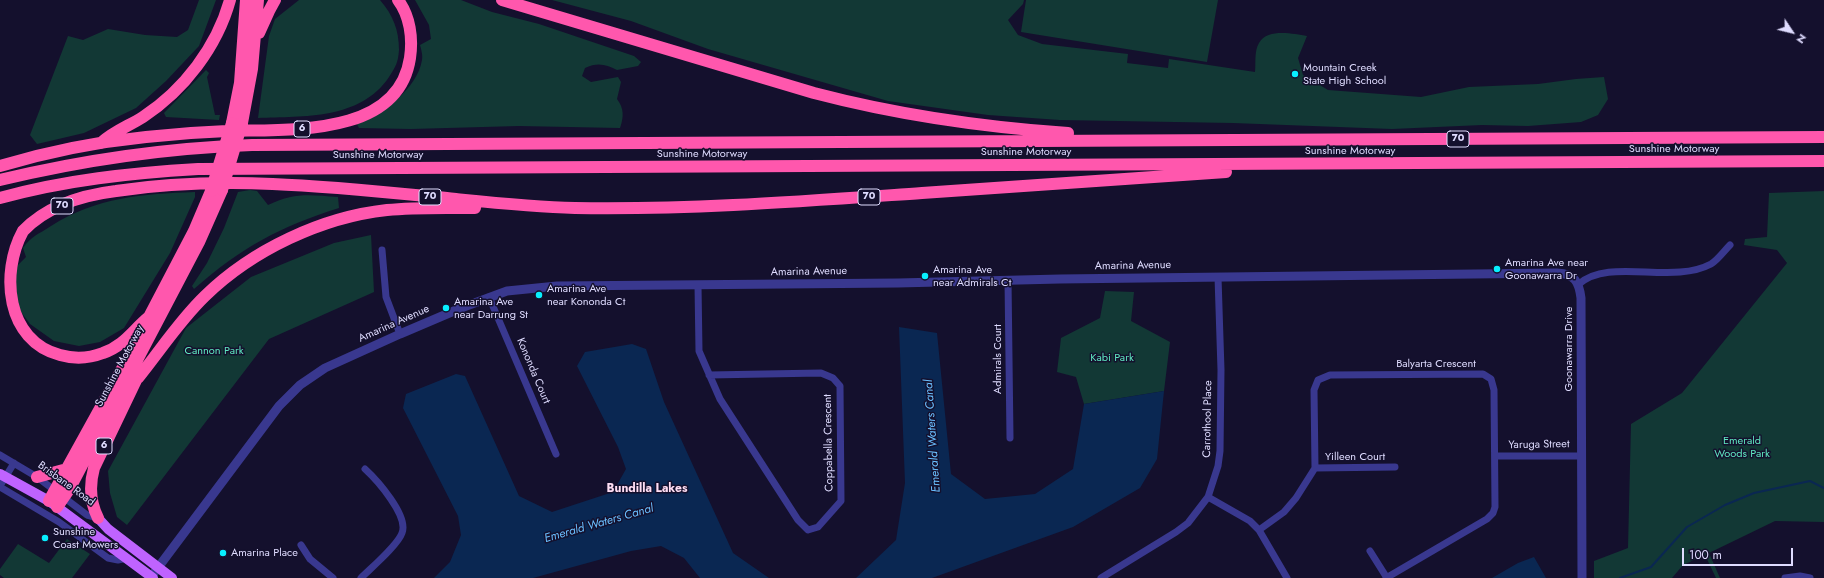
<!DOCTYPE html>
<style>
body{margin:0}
#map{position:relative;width:1824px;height:578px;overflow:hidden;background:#14102d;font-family:Jost,sans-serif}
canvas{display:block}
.north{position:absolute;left:1772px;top:12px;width:40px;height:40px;-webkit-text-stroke:3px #14102d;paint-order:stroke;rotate:125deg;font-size:11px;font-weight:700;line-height:16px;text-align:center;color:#dfdcff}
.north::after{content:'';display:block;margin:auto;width:14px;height:18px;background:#dfdcff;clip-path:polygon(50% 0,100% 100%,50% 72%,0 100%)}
.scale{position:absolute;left:1682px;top:548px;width:111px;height:18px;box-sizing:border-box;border:2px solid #dfdcff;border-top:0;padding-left:5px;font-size:12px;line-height:14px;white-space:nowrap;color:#dfdcff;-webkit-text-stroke:3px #14102d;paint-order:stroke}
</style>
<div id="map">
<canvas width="1824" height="578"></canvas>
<div class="north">N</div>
<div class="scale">100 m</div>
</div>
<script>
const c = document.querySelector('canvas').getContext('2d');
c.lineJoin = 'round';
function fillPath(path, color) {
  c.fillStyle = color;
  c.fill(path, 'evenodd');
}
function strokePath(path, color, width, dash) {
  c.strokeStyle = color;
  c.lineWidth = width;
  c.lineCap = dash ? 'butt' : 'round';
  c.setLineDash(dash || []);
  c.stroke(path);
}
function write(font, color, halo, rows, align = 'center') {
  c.font = font + ' Jost,sans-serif';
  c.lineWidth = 3;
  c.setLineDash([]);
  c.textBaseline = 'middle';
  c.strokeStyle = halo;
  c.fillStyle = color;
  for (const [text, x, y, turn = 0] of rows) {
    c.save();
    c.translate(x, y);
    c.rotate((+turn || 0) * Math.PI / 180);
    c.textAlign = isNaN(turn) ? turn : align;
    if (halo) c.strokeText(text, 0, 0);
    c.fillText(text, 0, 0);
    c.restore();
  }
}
fillPath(new Path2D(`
 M199 0H216L199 46 166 81 136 108 84 133 37 144 30 135 68 36 83 40 108 29 145 35 177 37 188 30Z
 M299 0H380C393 15 399 30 399 50 398 63 396 66 389 77 360 120 304 116 258 118L269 36 275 19Z
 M415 0H461L492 12 539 24 634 56 641 62 638 66 617 70C606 64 597 62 585 68L582 76 591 82 618 77 621 82 617 99C624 108 624 117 620 128L519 126 411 129 359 128 357 124C382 113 417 90 422 60 423 55 421 49 420 45L431 39 429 25Z
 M552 0H1024L1023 4 1008 20 1018 35 1042 44 1128 54 1127 63 1168 68 1169 59 1255 72C1256 64 1254 51 1259 43 1268 28 1293 34 1307 36L1298 58 1303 75 1328 90 1421 97 1469 87 1538 84 1576 79 1604 77 1608 99 1598 115 1581 122 1528 126 1482 125 1392 129 1233 123 1060 120 988 115 888 101 708 49 631 21Z
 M1026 0H1218L1207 62 1021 32Z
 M206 70 209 73 207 77 215 115H220L219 120 166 117 164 113Z
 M250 190 257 191 268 205C295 192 310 195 338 197L339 208C279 227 242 247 194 289L192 286 207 263 224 228 238 192Z
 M1824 191V522L1775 521 1709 553 1720 578H1716L1705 555 1683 565 1672 578H1594V561L1628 548 1631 424 1682 393 1787 263 1777 250 1744 245 1745 239 1767 237 1769 193Z
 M195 192V197L170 253 124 328 100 342 79 346 54 341 30 324 12 300 17 266 26 257 23 248C31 236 39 234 51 226 97 197 142 194 195 192Z
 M371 235 374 292 269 339 127 525 117 517 110 493 108 471 186 328 251 277 334 243Z
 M1105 291 1134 292 1131 321 1170 342 1164 391 1084 404 1076 377 1057 372 1061 338 1100 318Z
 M67 539 90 554 72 578H4L0 575V569L18 544 49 563Z`), '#123835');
fillPath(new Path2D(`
 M899 327 937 333 951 474 985 499 1035 494 1073 469 1084 404 1164 391 1157 459 1140 488 1073 527 932 578H856L896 540 905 483Z
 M632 344 646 349 664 402 733 553 769 578H700L684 558 661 546 631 551 533 578H434L450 562 461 535 458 516 403 408 406 394 456 374 465 376 519 496 552 512 613 492 626 469 618 447 577 366 585 352Z
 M1534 557 1546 578H1492L1518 563Z`), '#0a2752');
strokePath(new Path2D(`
 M1620 578 1651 567 1687 527 1725 505 1754 493 1810 481 1824 488`), '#0a2752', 2);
strokePath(new Path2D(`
 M382 250 386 297 400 334
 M1008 280 1010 438
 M1579 284C1609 257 1672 285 1711 264 1718 260 1724 251 1730 245
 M698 285 699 351 720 399 798 520 808 530 818 527 841 501 840 386 833 378 821 373 709 375
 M489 297 556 454
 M0 455 37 477 87 515 98 518
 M1496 456H1581
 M1315 468 1395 467
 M0 486 14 463
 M0 487 59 522 108 558 118 560 127 558
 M1208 497 1250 521 1259 530 1287 578
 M1259 530 1284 512 1296 498 1315 468 1314 390 1318 380 1330 375 1483 374 1491 379 1494 390 1495 507 1493 513 1487 519 1386 578
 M301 545 310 559 333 578
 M1370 551 1387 578
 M361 578C371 568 398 545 402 533 409 516 377 480 365 469
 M1101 578 1176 532 1188 523 1208 497 1218 466 1220 451 1221 370 1218 277
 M1785 578 1800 576 1810 578`), '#39388f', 7);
strokePath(new Path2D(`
 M151 577 279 406 300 385 325 368 400 334 461 308 507 291 557 286 898 283 1060 279 1557 273C1575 274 1579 282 1581 298L1582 578`), '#39388f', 9);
strokePath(new Path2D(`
 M0 474 49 501 153 578
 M98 518 108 529 172 578`), '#bf63ff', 10);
strokePath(new Path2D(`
 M502 0 814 93C898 115 981 127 1068 133
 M259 33 269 11 275 0
 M232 123 240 83 246 0
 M242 123 252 69 258 0
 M101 143C114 131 129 126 143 117 184 90 217 47 230 0
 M0 166C47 152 96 142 146 137 173 134 200 132 227 131 287 129 398 138 410 58 413 38 410 16 398 0
 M0 180C83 160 166 148 252 145L1824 137
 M0 198C65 180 131 173 198 169L1824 161
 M149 317C133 330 124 346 103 353 90 358 74 359 60 355 6 341 0 273 23 231 47 206 83 195 116 191 229 174 344 188 456 199 496 203 535 207 575 208 691 210 806 201 922 193 1024 186 1125 179 1226 172
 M138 378C160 351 179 321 205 296 252 250 322 217 387 210 416 207 446 208 475 208
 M37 477 67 469
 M49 501 143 331 149 317 194 231 211 191
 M57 507 70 488 199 242 222 190
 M98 518C90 502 89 486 94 468L140 372`), '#ff57ad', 12);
strokePath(new Path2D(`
 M222 190 242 123
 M211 191 232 123`), '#ff57ad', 12);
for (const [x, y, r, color] of [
 [1295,74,4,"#08efff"],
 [1497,269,4,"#08efff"],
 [925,276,4,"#08efff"],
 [539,295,4,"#08efff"],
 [446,308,4,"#08efff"],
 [45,538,4,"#08efff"],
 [223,553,4,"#08efff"]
]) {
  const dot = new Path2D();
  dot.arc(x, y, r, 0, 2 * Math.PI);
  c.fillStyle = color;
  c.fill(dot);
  strokePath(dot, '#14102d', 1.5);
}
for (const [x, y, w] of [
 [302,129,16],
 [1458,139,22],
 [430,197,22],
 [869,197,22],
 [62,206,22],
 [104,446,16]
]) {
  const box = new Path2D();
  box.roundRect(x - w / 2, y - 8, w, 16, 3);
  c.fillStyle = '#14102d';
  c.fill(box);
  strokePath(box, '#dfdcff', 1);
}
write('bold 10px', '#dfdcff', null, [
 ["6",302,129],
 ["70",1458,139],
 ["70",430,197],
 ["70",869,197],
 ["70",62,206],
 ["6",104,446]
]);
write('11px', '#dfdcff', '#14102d', [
 ["Mountain Creek",1303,68],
 ["State High School",1303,81],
 ["Amarina Ave near",1505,263],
 ["Goonawarra Dr",1505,276],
 ["Amarina Ave",933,270],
 ["near Admirals Ct",933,283],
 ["Amarina Ave",547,289],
 ["near Kononda Ct",547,302],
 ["Amarina Ave",454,302],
 ["near Darrung St",454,315],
 ["Sunshine",53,532],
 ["Coast Mowers",53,545],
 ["Amarina Place",231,553]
], 'left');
write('11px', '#dfdcff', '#14102d', [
 ["Sunshine Motorway",1674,149],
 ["Sunshine Motorway",1350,151],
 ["Sunshine Motorway",1026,152],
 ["Sunshine Motorway",702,154],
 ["Sunshine Motorway",378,155],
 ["Amarina Avenue",1133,266,-1],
 ["Amarina Avenue",809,272,-1],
 ["Amarina Avenue",394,324,-24],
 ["Goonawarra Drive",1569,349,-90],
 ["Admirals Court",998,359,-90],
 ["Balyarta Crescent",1436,364],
 ["Sunshine Motorway",120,366,-62],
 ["Kononda Court",533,371,67],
 ["Carrothool Place",1208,419,-89],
 ["Coppabella Crescent",829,443,-91],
 ["Yaruga Street",1539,445,-1],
 ["Yilleen Court",1355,457],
 ["Brisbane Road",66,484,36]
]);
write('11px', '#5fe8c1', '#14102d', [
 ["Cannon Park",214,351],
 ["Kabi Park",1112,358],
 ["Emerald",1742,441],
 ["Woods Park",1742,454]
]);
write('italic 12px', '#6abfff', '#14102d', [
 ["Emerald Waters Canal",933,436,-94],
 ["Emerald Waters Canal",599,524,-16]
]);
write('bold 12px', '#ffdef4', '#14102d', [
 ["Bundilla Lakes",647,489]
]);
</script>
